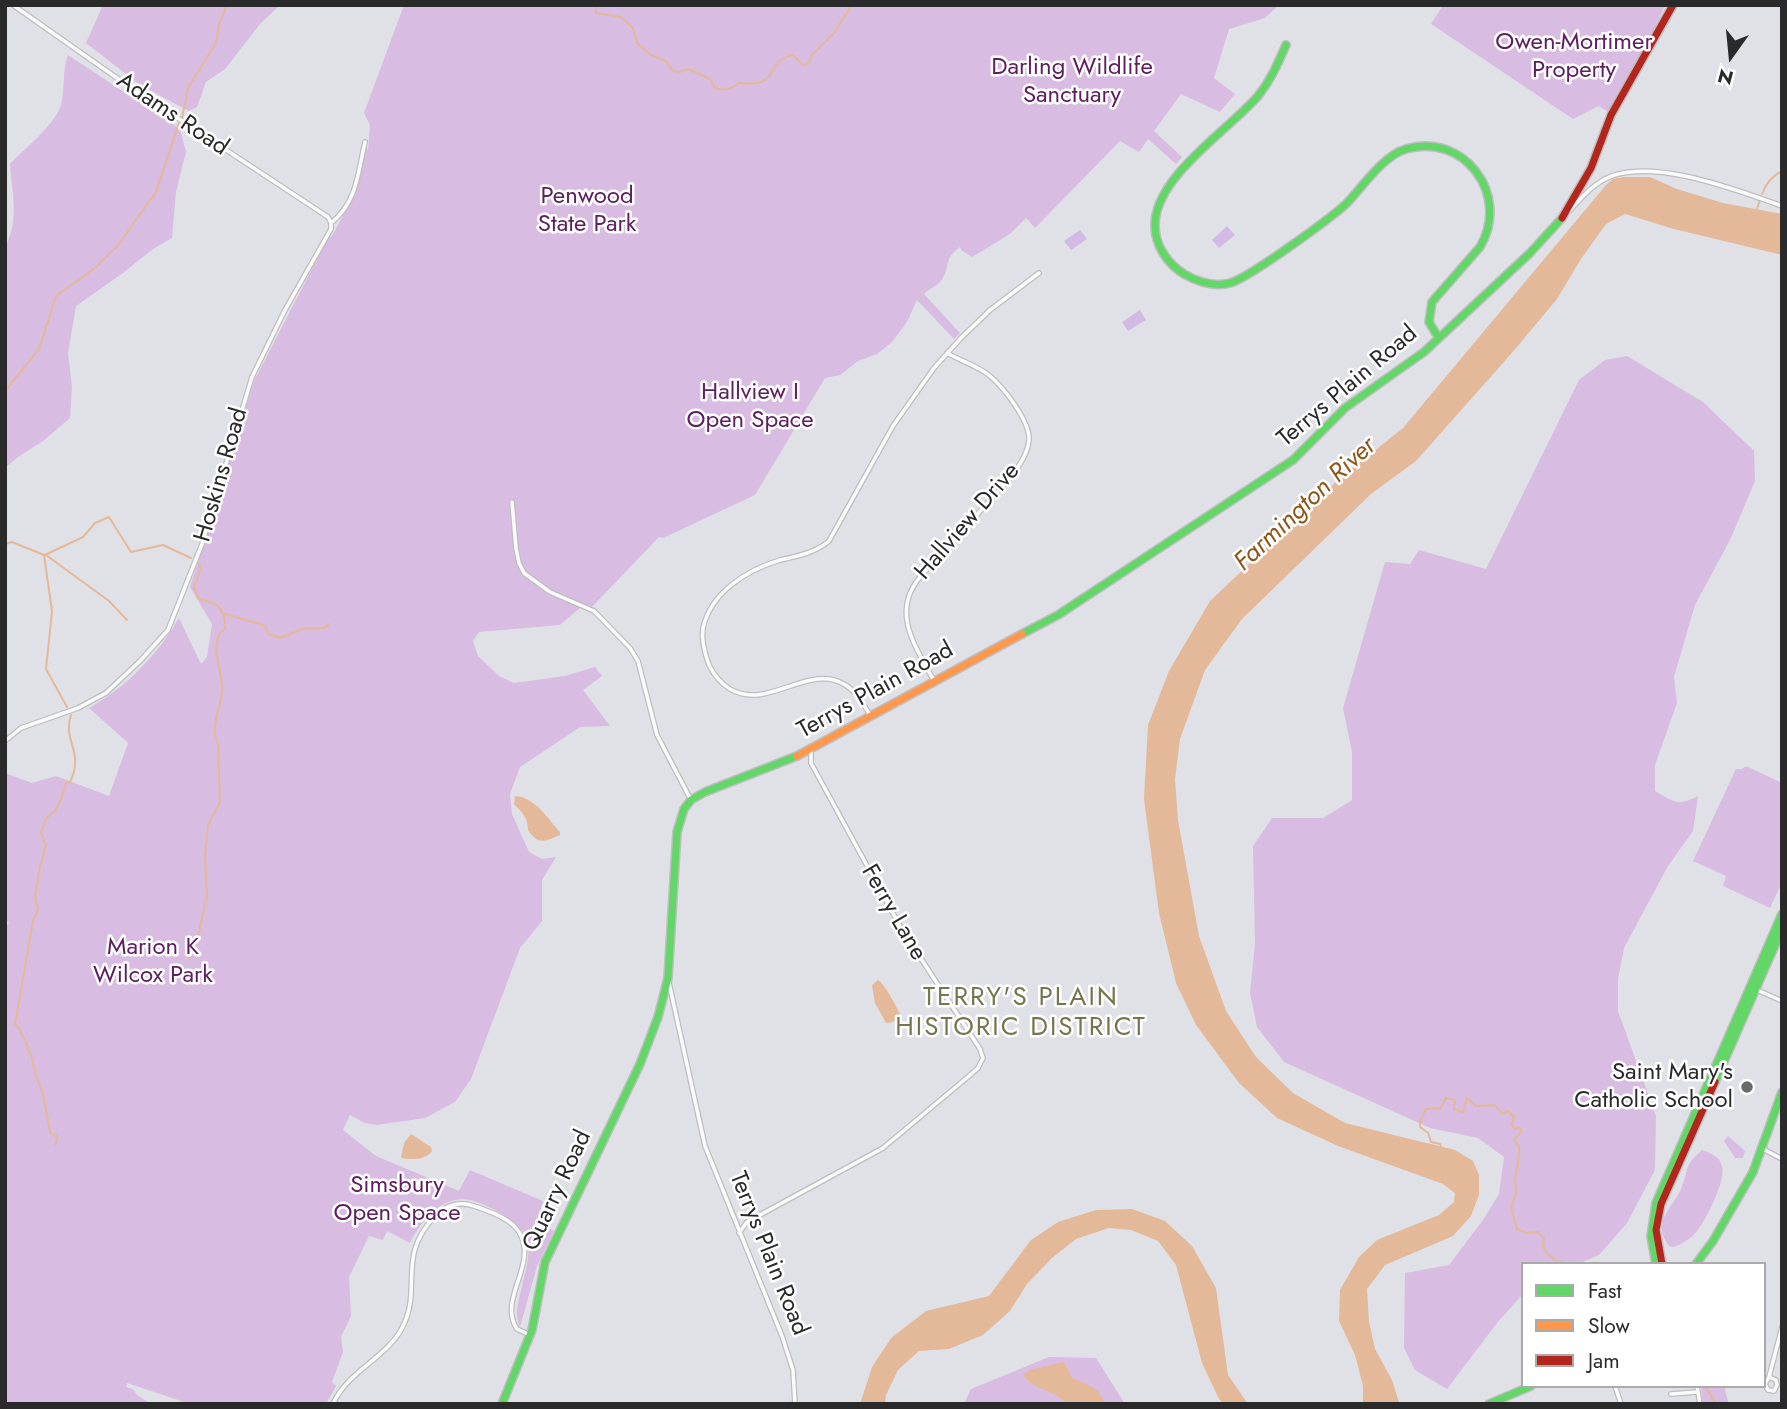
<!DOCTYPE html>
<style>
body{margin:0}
#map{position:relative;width:1787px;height:1409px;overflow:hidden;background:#e0e1e7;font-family:Jost,sans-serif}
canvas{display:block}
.frame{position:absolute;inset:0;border:7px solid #2a2a2a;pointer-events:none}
.legend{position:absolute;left:1521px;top:1262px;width:245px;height:126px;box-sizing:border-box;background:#fff;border:2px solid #aaa;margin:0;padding:9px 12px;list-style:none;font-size:21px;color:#2a2a2a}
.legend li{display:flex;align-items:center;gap:14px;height:35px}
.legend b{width:35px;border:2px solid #aaa}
.north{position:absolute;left:1696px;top:21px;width:70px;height:70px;-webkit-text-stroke:5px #fff;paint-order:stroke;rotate:195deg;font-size:19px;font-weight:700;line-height:28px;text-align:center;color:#2a2a2a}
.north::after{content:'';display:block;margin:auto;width:24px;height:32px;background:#2a2a2a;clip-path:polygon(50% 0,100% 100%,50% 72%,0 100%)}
</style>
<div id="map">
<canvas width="1787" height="1409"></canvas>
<div class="frame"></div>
<ul class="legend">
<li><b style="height:9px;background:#63d668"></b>Fast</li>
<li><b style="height:9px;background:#ff974d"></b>Slow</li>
<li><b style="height:9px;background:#b3261e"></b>Jam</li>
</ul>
<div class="north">N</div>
</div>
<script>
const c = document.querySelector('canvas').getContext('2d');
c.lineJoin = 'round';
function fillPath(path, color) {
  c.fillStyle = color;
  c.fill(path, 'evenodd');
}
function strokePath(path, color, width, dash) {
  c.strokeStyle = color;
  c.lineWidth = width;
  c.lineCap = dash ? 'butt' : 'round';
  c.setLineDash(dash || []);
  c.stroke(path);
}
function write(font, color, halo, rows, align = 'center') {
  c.font = font + ' Jost,sans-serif';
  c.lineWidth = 5;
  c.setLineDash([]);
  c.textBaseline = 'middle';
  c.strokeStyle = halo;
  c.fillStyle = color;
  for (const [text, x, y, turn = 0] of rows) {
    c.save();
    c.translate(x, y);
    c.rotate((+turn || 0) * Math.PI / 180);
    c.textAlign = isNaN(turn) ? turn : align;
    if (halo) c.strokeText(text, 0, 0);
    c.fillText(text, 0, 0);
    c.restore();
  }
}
fillPath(new Path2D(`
 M103 5H280L260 24 225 69 206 82 197 107 189 111 140 85 86 43Z
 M404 5H1279L1265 18 1229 29 1214 78 1235 94 1220 112 1181 94 1154 131 1182 157 1176 164 1148 139 1139 152 1120 141 1035 228 1026 218 1010 234 972 257 961 250 960 247C943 260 951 264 943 278 940 284 929 289 924 294L960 333 954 339 917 300 907 322 892 342 877 354 858 361 840 375 825 378 755 495 663 538 659 537 589 610 581 607 560 625 479 632 473 641 478 656 499 676 514 683 565 676 595 667 602 676 583 690 610 726 580 727 520 767 510 794 512 814 529 852 542 859 556 857 542 880V921L520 948 471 1079 455 1102 425 1118 377 1125 365 1123 350 1115 343 1130 376 1156 459 1191 470 1170 543 1201 537 1223 554 1231 537 1266 520 1327C515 1316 517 1306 520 1295 531 1250 539 1233 493 1209 477 1201 463 1195 446 1203 431 1210 417 1228 410 1243L387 1231 383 1240 369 1236 349 1277 351 1316 341 1337 343 1352 332 1382 336 1386 326 1404H190L127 1383 126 1387 133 1389 137 1395 151 1404H5V929L9 922 5 921V773L32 783 56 776 109 796 128 743 89 708C126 688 158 654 179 618L201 664 207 657 212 624 190 587 254 381 328 238 332 236C349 207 361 178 366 144L368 151 370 125 364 113Z
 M1443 5H1665L1646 48 1608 112 1599 106 1573 119 1431 24Z
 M68 55 180 129 186 152 176 192 172 238 153 249 123 273 76 306 68 353 72 387 70 418 43 441 18 457 5 468V248C20 217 12 196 10 164 24 149 55 125 61 105 65 88 62 71 68 55Z
 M1627 356 1703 402 1754 451 1755 481 1730 540 1695 605 1674 677 1677 703 1655 765V791C1674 802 1678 807 1698 796L1693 831 1668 866 1624 948 1618 979V1011L1656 1116 1655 1170 1627 1223 1599 1255 1578 1264H1523V1294L1497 1323 1447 1389 1415 1370 1404 1348 1405 1273 1449 1265 1483 1220 1499 1194 1504 1157 1478 1138 1430 1128 1284 1062 1257 1027 1250 993 1255 944 1253 846 1272 818H1323L1352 800V752L1343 708 1385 562 1410 564 1419 550 1486 569 1579 380 1605 360Z
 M1746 766 1782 783V883L1770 908 1723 886 1726 876 1693 861 1736 769H1742Z
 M1728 1136 1745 1151 1743 1158H1735L1724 1141Z
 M1702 1150C1711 1153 1720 1157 1722 1166 1726 1181 1706 1220 1697 1231 1691 1239 1683 1243 1674 1247L1669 1246C1651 1221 1672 1209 1681 1189 1690 1168 1682 1168 1702 1150Z
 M1049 1357 1096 1358 1125 1404H964L971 1389Z
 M1701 1386H1726L1725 1391 1729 1404H1703Z`), '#d8bce1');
fillPath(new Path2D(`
 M1227 226 1235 235 1219 248 1212 240Z
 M1080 230 1087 239 1071 250 1064 241Z
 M1140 310 1146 320 1128 331 1122 322Z`), '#d2bae5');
fillPath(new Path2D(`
 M1624 177H1650L1677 189 1723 203 1782 214V255L1674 229 1625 214 1606 224 1581 259 1557 299 1511 354 1416 461 1371 494 1242 619 1205 670 1180 739 1175 779 1178 820 1199 936 1226 1011 1256 1057 1293 1093 1345 1123 1455 1150 1473 1161 1479 1175V1195L1471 1216 1453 1236 1385 1265 1367 1289 1369 1321 1375 1349 1392 1380 1399 1402 1363 1404V1386L1355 1355 1339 1321 1340 1290 1359 1257 1377 1240 1439 1215 1454 1202 1455 1193 1443 1184 1338 1146 1277 1118 1239 1083 1196 1025 1176 983 1159 913 1144 799 1148 725 1169 671 1210 601 1338 480 1403 428 1606 185 1613 179Z
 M515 796C535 797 548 819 560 832V835C544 842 538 845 528 830 528 818 522 812 514 804Z
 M878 980C885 984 896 1006 900 1014 898 1020 892 1023 886 1023L875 1003 872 985Z
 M411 1134 431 1147 432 1151C426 1160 412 1160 401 1158L404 1143Z
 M1132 1209 1165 1221 1192 1246 1216 1288 1228 1375 1248 1404H1224L1219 1399 1202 1363 1176 1265 1158 1241 1131 1230 1109 1228 1076 1239 1052 1258 1027 1284 1010 1311 983 1335 949 1349 919 1351 898 1370 886 1395 885 1404H860L872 1367 891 1338 926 1311 989 1296 1031 1240 1058 1222 1096 1210Z
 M1064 1362 1072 1378C1086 1384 1101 1388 1105 1404H1067C1056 1391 1034 1390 1023 1375L1030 1370Z`), '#e3b999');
strokePath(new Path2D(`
 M595 5 596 13 621 17 633 28 637 43 651 55 666 61 673 71 679 72 689 69 710 79 715 88C723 91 732 89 739 83 783 88 762 62 793 55L803 65 807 64 813 54 834 33 852 5
 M182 118 188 88 216 43 219 24 227 5
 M1782 143V156
 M1762 194C1766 183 1772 176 1782 171
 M1757 209 1760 200
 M5 391 39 349 56 296 94 269 118 245 156 192 179 123
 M5 544 12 542 44 555 52 611 46 669 67 707
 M45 555 83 537 95 523 109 517 131 552 163 545 191 558
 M46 555 109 601 127 620
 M225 614 264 625 269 634 280 638 303 629 324 628 329 624
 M189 959 197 941 207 896 205 856 208 825 220 802 218 744C209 727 221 709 222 691 224 671 206 645 225 628 225 608 218 603 199 599L194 588 201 568 198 563
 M55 1144 58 1137 50 1132 43 1094 35 1073 31 1055 20 1030 15 1024 33 921 38 909 35 897 40 867 46 845 41 833 47 817 55 811 61 799 66 783 70 782C85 752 62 741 71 715
 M1441 1148 1440 1144 1431 1142 1428 1133 1420 1127V1120L1426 1109 1441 1108 1446 1098 1455 1100 1454 1109 1463 1112 1467 1098 1476 1106 1495 1105 1502 1114 1508 1111 1514 1117 1512 1125 1515 1129 1519 1127 1522 1131 1514 1140 1519 1146V1155L1515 1181 1516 1193 1511 1208 1517 1229 1527 1233 1538 1232 1544 1238C1539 1250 1553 1260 1563 1263
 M1567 1263 1568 1264
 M1705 1386 1716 1404`), '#e3b999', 2);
const street = new Path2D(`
 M13 5 114 76 328 217 331 223
 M1569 211C1578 202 1588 189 1600 182 1643 153 1737 190 1782 206
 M512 502 516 548 519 563 524 573 550 592 594 611 630 648 638 661 657 735 691 800
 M934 681C916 647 890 613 920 577L1014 474C1020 463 1028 453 1029 440 1030 421 1004 388 990 376 978 366 961 361 947 353
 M871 717C862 701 853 685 834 680 798 672 765 709 730 689 720 683 714 675 709 665 705 654 701 640 703 628 711 592 747 570 780 560 797 556 815 553 829 541L893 426 934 368 961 338 990 310 1039 273
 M5 741 21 728 78 708 106 693 141 660 168 630 202 544 252 377 285 310 331 229V223C357 203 358 172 365 142
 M669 983 705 1146 782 1336 793 1370 795 1404
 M1755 989 1782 1001
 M1763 1149 1782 1159
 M739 1233 747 1222 883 1148 969 1076 978 1068 983 1058 980 1049 901 928 811 763V751
 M1769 1377 1776 1380 1777 1385 1774 1391 1768 1390 1765 1384 1769 1377 1782 1327
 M1615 1386 1621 1404
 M1697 1386 1700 1404
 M1671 1394 1697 1392
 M333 1404C347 1372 384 1359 401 1330 424 1289 395 1258 435 1216 446 1205 459 1201 474 1206 489 1211 510 1218 519 1232 539 1264 497 1299 517 1329L530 1335`);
const fast = new Path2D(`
 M1286 45C1278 63 1271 80 1258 96 1229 130 1154 177 1155 226 1155 246 1168 264 1184 274 1198 282 1214 287 1230 283 1247 279 1333 217 1348 202 1363 186 1384 155 1406 149 1464 132 1511 195 1480 247L1432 302 1429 322 1438 337
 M1022 634 1058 615 1293 460 1345 408 1424 352 1530 253 1562 218
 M1715 1082 1782 929
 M1656 1264 1651 1236 1656 1203 1782 914
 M1696 1264 1713 1241 1753 1172 1782 1092
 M502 1404 532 1330 545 1262 640 1064 658 1017 668 978 677 832 684 809 691 800 705 792 797 756
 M1489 1404 1531 1386`);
const slow = new Path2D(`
 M797 756 1022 634`);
const jam = new Path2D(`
 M1562 218 1591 168 1611 115 1673 5
 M1662 1264 1656 1230 1661 1204 1715 1082`);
strokePath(street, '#bebebf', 6);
strokePath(fast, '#bebebf', 10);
strokePath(slow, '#bebebf', 10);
strokePath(jam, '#bebebf', 10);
strokePath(street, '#fafafb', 3.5);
strokePath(fast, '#63d668', 7);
strokePath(slow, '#ff974d', 7);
strokePath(jam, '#b3261e', 7);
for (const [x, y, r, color] of [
 [1747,1087,7,"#6a6a6c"]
]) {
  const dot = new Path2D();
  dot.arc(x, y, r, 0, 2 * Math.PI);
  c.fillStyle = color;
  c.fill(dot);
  strokePath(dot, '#fff', 2.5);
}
write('24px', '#5e2060', '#fff', [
 ["Owen-Mortimer",1574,43],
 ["Property",1574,71],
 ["Darling Wildlife",1072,68],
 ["Sanctuary",1072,96],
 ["Penwood",587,197],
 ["State Park",587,225],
 ["Hallview I",750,393],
 ["Open Space",750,421],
 ["Marion K",153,948],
 ["Wilcox Park",153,976],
 ["Simsbury",397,1186],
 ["Open Space",397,1214]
]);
write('24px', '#2a2a2a', '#fff', [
 ["Adams Road",172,115,34],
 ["Terrys Plain Road",1348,387,-40],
 ["Hoskins Road",222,475,-74],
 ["Hallview Drive",968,522,-49],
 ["Terrys Plain Road",876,691,-29],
 ["Ferry Lane",893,913,60],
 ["Quarry Road",558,1191,-65],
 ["Terrys Plain Road",768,1254,68]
]);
write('24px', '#2a2a2a', '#fff', [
 ["Saint Mary's",1733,1073],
 ["Catholic School",1733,1101]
], 'right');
write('italic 26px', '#8e5619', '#fff', [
 ["Farmington River",1306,505,-43]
]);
c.letterSpacing = '2px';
write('26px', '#76764e', '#fff', [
 ["TERRY'S PLAIN",1021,999],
 ["HISTORIC DISTRICT",1021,1029]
]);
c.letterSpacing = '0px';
</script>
